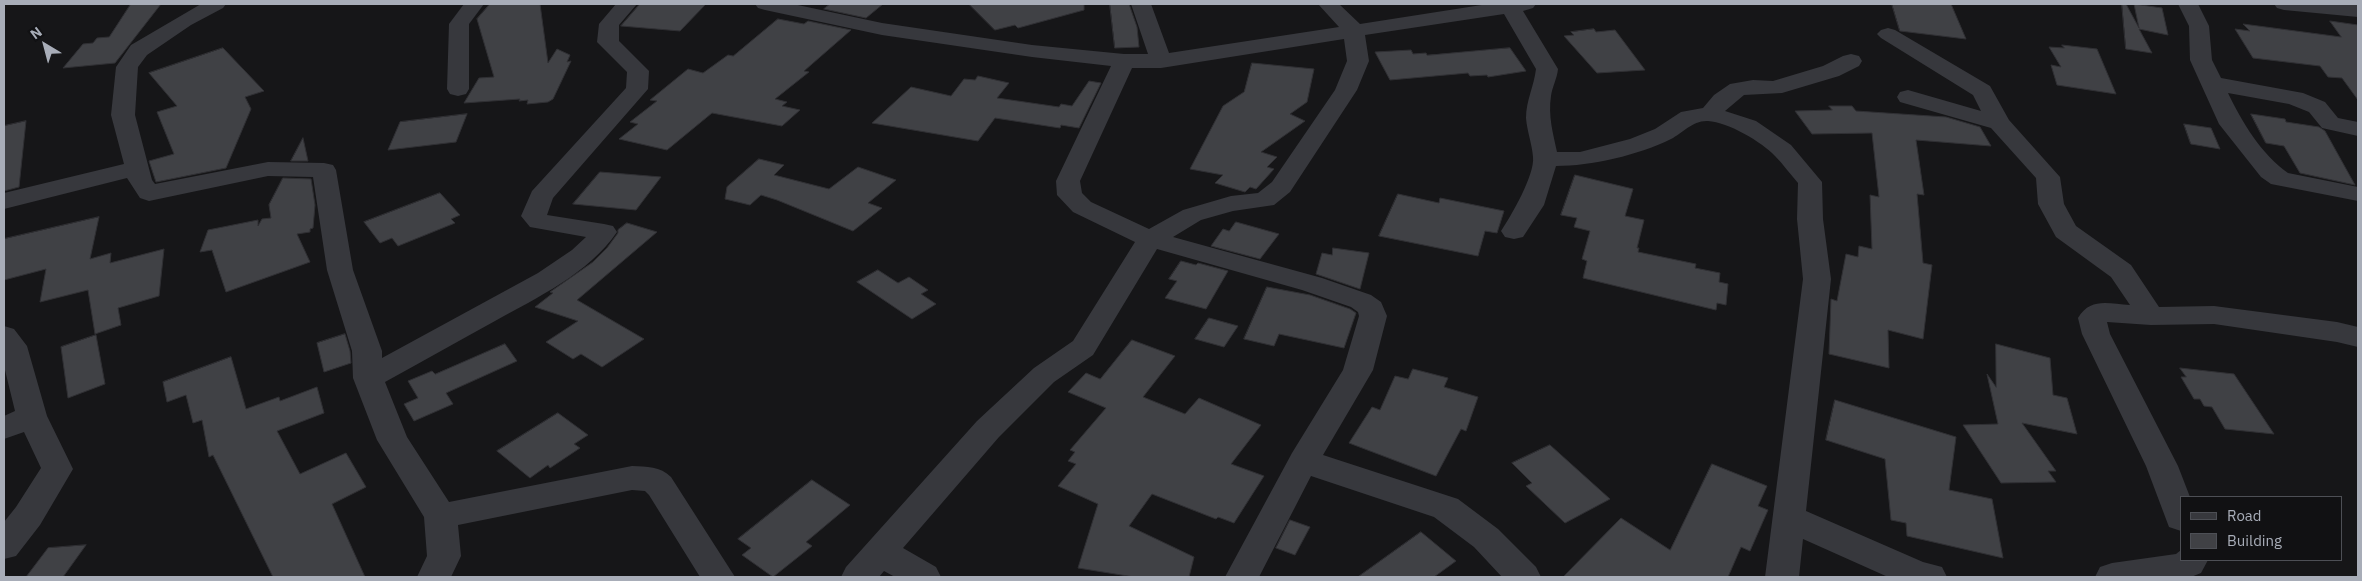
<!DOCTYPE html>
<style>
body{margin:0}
#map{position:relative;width:2362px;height:581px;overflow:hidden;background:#161618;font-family:"IBM Plex Sans",sans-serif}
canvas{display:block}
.frame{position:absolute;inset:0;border:5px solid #a8adb8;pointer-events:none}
.legend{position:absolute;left:2180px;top:496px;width:162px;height:65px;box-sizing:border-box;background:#111113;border:1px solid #4d4f55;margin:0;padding:6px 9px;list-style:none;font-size:15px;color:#a8adb8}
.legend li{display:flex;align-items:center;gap:10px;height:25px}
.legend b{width:25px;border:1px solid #4d4f55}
.north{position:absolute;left:20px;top:20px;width:50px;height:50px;-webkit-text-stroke:4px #111113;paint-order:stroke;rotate:323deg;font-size:14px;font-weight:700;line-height:20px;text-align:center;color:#a8adb8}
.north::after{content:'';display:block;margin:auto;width:18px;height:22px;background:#a8adb8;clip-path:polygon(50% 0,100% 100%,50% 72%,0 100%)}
</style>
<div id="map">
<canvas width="2362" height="581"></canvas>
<div class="frame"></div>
<ul class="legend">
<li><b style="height:6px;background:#37383d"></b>Road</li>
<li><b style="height:14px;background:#404145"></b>Building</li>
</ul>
<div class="north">N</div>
</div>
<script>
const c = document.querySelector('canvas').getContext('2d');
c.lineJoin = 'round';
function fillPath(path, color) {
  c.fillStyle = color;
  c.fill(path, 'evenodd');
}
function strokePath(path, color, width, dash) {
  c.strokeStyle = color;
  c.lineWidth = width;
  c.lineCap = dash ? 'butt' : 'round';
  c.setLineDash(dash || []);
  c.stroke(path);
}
const building = new Path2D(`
 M131 4H161L115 63 63 68 83 44 93 43 97 38 109 37Z
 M490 4H540L548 63 557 49 570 55 567 62 571 61 553 99 548 102 527 104 528 100 519 101 520 99 464 103 479 78 494 77 477 19Z
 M640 4H706L680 31 621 26Z
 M830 4H883L866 18 824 9Z
 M969 4H1084V10L1018 28 1015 25 995 30Z
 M1110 4H1129L1137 27 1139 47 1115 48Z
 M1892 4H1951L1966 39 1900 31Z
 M2122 4H2126L2139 28 2134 4 2162 8 2168 35 2139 29 2152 53 2126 49Z
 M778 19 804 24 808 21 851 30 804 71 809 72 775 99 787 102 782 106 800 110 782 126 712 113 667 150 619 139 638 124 630 122 657 101 650 100 688 69 703 73 728 55 733 56Z
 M2330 21 2358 25V100L2342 78 2328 77 2320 66 2253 58 2235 29 2250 31 2243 24 2341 37Z
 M1594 29 1596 32 1615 30 1645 70 1597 73 1564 36 1574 35 1571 32Z
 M2062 45 2097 49 2116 94 2057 85 2051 65 2061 67 2049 47 2064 48Z
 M223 48 264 91 245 97 251 109 226 168 156 182 149 161 174 154 157 112 177 106 149 73Z
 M1510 48 1526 71 1488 77 1487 75 1470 76 1468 73 1390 80 1375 52 1411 50 1413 54 1426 53 1427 55Z
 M1252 63 1314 69 1307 102 1290 114 1305 121 1261 152 1277 157 1267 167 1274 169 1256 189 1250 187 1245 192 1215 183 1223 175 1190 169 1223 106 1244 92Z
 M978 76 1009 83 997 98 1059 107 1061 104 1072 106 1089 81 1101 83 1079 128 1061 125 1060 128 995 118 978 141 872 123 911 87 951 96 964 79 975 80Z
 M1829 106H1852L1856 111 1946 117 1980 127 1991 146 1916 140 1924 195 1917 194 1923 263 1932 265 1923 339 1888 330 1889 368 1829 354 1831 299 1837 301 1846 254 1858 257 1859 246 1872 249 1870 195 1879 197 1872 133 1812 134 1795 111 1832 110Z
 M467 114 456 142 388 150 400 122Z
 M2251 114 2285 119 2286 122 2319 127 2325 131 2355 185 2300 173 2284 146 2266 143Z
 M26 121 19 187 4 191V126Z
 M2184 124 2211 128 2220 149 2191 144Z
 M303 138 308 161H291Z
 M759 159 784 165 774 175 829 189 858 167 896 180 868 203 882 208 853 231 777 200 761 195 750 205 725 199 727 187Z
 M600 172 637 175 661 177 636 210 573 204Z
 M1575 175 1633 189 1625 216 1644 220 1637 248H1639L1638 252 1696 264 1695 268 1720 273 1719 282 1728 284 1726 305 1717 303 1716 310 1583 278 1587 261 1582 259 1590 231 1574 227 1577 218 1561 215Z
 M283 178 311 179 315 205 313 228 310 229V232L297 234 310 262 226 292 212 250 200 252 208 230 258 220V226L262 219 271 218 269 205Z
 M440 193 460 215 451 219 455 223 398 246 392 238 380 243 364 222Z
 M1398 194 1439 203 1440 198 1504 211 1497 233 1485 231 1478 256 1379 236Z
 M99 217 90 259 111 253 110 263 164 249 159 296 118 308 121 325 95 334 88 290 40 302 46 269 4 280V239Z
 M1236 222 1279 234 1260 259 1211 246 1223 229 1229 231Z
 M627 223 657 232 577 300 644 339 602 367 581 354 573 359 546 342 578 321 535 307 553 293 550 292 593 262 607 248 618 233V230Z
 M1333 248 1369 253 1360 289 1316 274 1322 253 1332 255Z
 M1181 261 1196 265 1198 263 1228 271 1206 309 1165 298 1177 281 1169 279Z
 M878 270 898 283 909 277 928 290 921 294 936 304 912 319 857 282Z
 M1267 287 1310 295 1350 309 1356 313 1344 348 1279 334 1274 346 1244 339Z
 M1209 318 1238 326 1224 347 1195 339Z
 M345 334 350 351 351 363 324 372 317 343Z
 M96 335 105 384 68 398 61 347Z
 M1132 340 1175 356 1143 397 1185 414 1199 398 1261 425 1231 464 1264 476 1234 523 1218 517 1216 519 1152 494 1129 526 1194 557 1189 577H1134L1078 568 1098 504 1058 486 1076 464 1068 461 1075 452 1070 450 1106 408 1068 392 1086 373 1100 379Z
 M505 344 517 361 446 393 453 404 414 421 404 404 418 398 408 381 432 371 435 374Z
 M1996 344 2050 358 2053 395 2067 398 2077 434 2022 423 2056 471H2048L2056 482 2001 483 1963 425 1998 424 1987 374 1996 387Z
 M231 357 246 409 279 397 280 401 317 387 324 413 277 431 300 474 346 453 366 487 332 504 365 577H273L213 455 209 457 202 420 193 423 186 395 167 402 163 382Z
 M2180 368 2234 374 2274 434 2225 429 2212 407 2204 406 2200 399H2194L2181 377H2186Z
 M1413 369 1448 378 1444 387 1478 397 1466 431 1461 429 1436 476 1349 443 1372 407 1380 410 1395 376 1408 379Z
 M1835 400 1956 437 1949 490 1992 499 2003 558 1907 536 1906 523 1891 520 1885 459 1826 440Z
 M558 413 588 435 574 444 580 448 550 468 548 465 530 478 497 451Z
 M1550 445 1610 499 1565 523 1526 486 1532 483 1512 463Z
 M1712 464 1767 486 1758 506 1768 510 1750 551 1741 547 1728 577H1563L1621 518 1670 550Z
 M812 480 850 505 806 542 812 546 773 577 742 555 751 548 738 539Z
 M1290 520 1310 527 1295 555 1276 548Z
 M1421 532 1456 561 1434 577H1358Z
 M86 545 63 577H26L48 548Z`);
fillPath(building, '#404145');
strokePath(building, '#303034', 1);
fillPath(new Path2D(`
 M201 4H226L223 8 191 25 147 55 138 67 135 115 152 180 155 184 268 162 324 163 333 165 336 170 353 270 382 351V358L538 273 572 250 586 237 530 227 521 216 532 191 626 88 627 72 597 42 599 24 616 4H637L619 25V41L649 71 648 89 553 198 547 215 604 224 613 226 617 232C588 274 538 297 495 321 458 341 422 362 385 382L407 437 449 502 632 466C647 467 660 466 671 477L735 577H700L649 495 645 491 632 490 458 525 461 556 451 577H417L427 556 424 517 377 440 353 378 352 351 327 270 313 177 268 176 149 201 140 198 127 178 4 209V193L124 164 111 115 116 67 131 45Z
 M464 4H484L469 24V89L466 94 458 96 450 94 447 89 449 24Z
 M755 4H793L882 23 1032 45 1124 54H1148L1131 4H1151L1169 53 1339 27 1318 4H1339L1360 24 1488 4H1536L1533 8 1523 11 1558 69C1557 79 1552 87 1551 96 1548 116 1553 133 1557 152H1580L1630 139 1655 129 1681 112 1703 108 1714 95 1730 84 1753 80 1773 81 1823 66 1843 56 1851 54 1859 56 1862 61 1859 66 1839 76 1782 93 1744 95 1725 111 1756 121 1791 145 1822 182 1823 219 1831 279 1806 511 1923 562 1942 567 1947 577H1888L1803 539 1799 577H1765L1803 279 1797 219 1798 183C1790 174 1783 164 1775 156 1762 142 1728 122 1708 121 1693 120 1683 133 1671 139 1639 155 1591 166 1556 166L1544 205 1523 237 1514 239 1505 237 1501 231C1511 216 1535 175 1533 157 1532 144 1527 131 1526 118 1526 101 1534 86 1536 69L1504 14 1365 35 1369 61 1357 90 1290 192 1274 205 1233 211 1201 220 1173 237 1322 278 1371 295 1381 302 1387 316 1373 370 1323 455 1458 499 1498 529 1536 567 1541 577H1502L1474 547 1434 517 1311 476 1259 577H1225L1292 453 1343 370 1359 316 1358 312 1351 307 1302 290 1157 249 1093 355 1054 382 999 437 903 548 936 567 941 577H895L884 571 879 577H841L846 567 977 421 1034 368 1073 341 1135 242 1073 212 1057 195 1056 181 1111 66 1032 57 882 35 765 10 758 8ZM1344 39 1347 61 1335 90 1272 182 1258 193 1231 196 1183 210 1149 229 1091 202 1082 193 1080 181 1132 68H1161Z
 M2178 4H2198L2209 26 2212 60 2221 78 2303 93 2325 102 2338 118 2358 122V136L2322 128 2309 112 2289 104 2228 93C2242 122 2261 154 2288 173L2358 187V201L2271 184 2261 177 2219 124 2190 60 2189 26Z
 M2274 4 2358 5V17L2284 10 2277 8Z
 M1888 28 1895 30 1990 86 2009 120 2060 177 2064 204 2076 226 2131 265 2159 307 2214 306 2337 322 2358 327V347L2337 342 2214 324 2151 325 2107 322 2110 334 2178 466 2190 497H2181V531L2169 527 2146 466 2082 334 2078 318C2091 297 2108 304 2130 305L2111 277 2056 237 2038 204 2036 178 1991 128 1900 102 1897 97 1900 92 1908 90 1981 111 1973 95 1881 38 1877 34 1881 30Z
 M4 326 14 329 27 346 47 416 73 469 40 525 16 556 4 559V522L16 507 41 468 24 432 4 439V416L15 411 4 366Z
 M2181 550V560H2208L2201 573 2191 577H2095L2100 567 2112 563 2176 554Z`), '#37383d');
</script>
